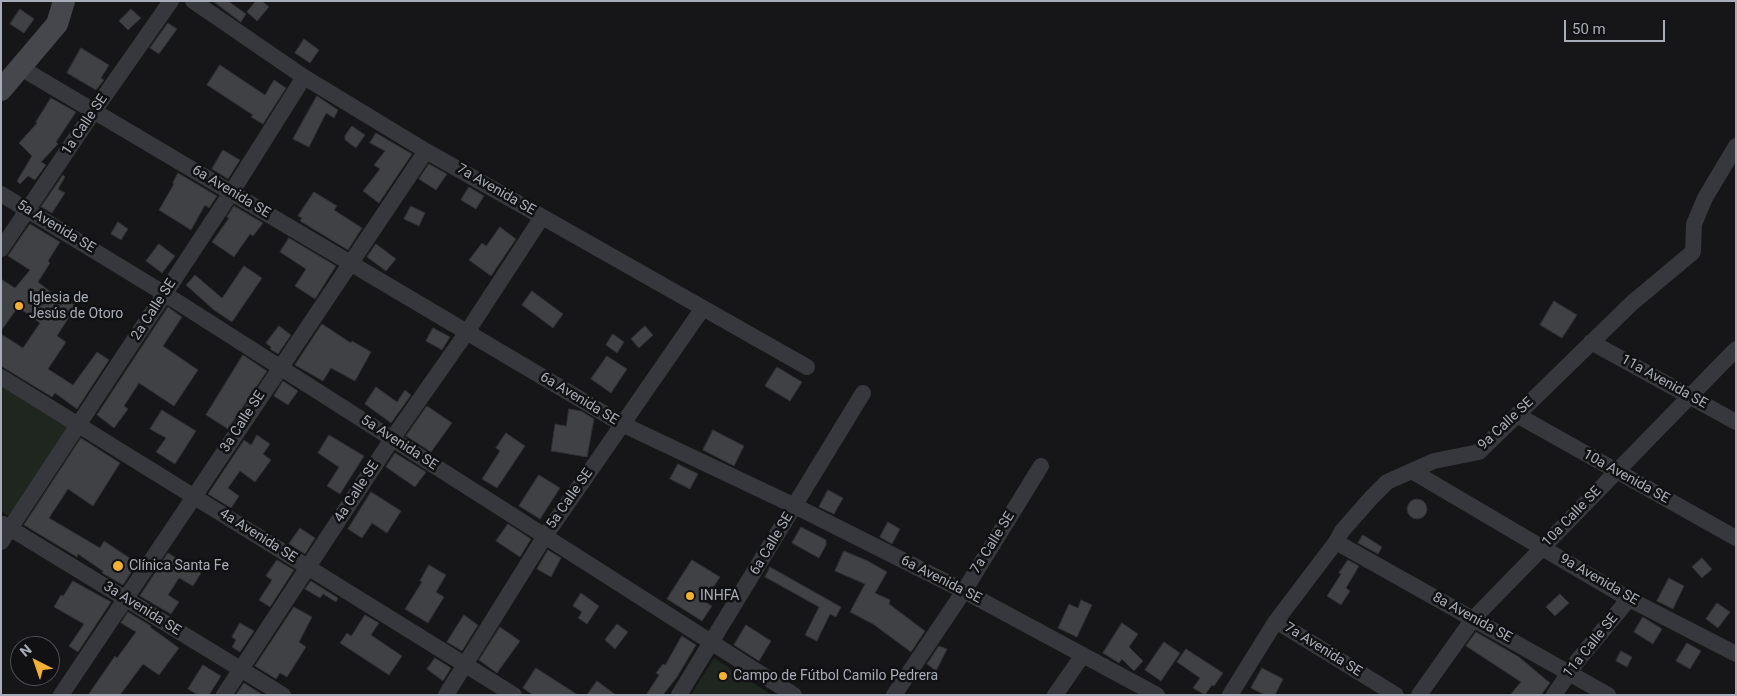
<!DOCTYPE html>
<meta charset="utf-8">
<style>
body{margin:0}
#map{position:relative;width:1737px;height:696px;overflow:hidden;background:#161618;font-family:Roboto,sans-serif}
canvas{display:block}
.frame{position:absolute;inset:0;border:2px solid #a8adb8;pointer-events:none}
.north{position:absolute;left:10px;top:636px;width:50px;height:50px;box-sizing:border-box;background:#111113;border:1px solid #4d4f55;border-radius:50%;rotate:319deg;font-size:14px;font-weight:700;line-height:20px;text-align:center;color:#a8adb8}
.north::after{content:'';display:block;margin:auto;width:18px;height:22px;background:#f2b134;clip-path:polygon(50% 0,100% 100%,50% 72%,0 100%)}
.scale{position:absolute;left:1564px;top:20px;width:101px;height:22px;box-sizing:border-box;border:2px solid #a8adb8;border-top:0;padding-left:6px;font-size:15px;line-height:18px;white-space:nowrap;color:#a8adb8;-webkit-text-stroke:4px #111113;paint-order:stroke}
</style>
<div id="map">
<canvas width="1737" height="696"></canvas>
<div class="frame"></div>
<div class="north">N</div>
<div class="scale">50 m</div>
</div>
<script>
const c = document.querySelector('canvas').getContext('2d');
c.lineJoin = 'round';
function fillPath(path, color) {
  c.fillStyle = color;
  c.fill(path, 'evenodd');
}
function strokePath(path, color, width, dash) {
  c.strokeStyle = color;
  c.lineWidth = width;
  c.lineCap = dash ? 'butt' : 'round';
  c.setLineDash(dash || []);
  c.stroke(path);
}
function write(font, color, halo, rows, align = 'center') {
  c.font = font + ' Roboto,sans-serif';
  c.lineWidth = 5;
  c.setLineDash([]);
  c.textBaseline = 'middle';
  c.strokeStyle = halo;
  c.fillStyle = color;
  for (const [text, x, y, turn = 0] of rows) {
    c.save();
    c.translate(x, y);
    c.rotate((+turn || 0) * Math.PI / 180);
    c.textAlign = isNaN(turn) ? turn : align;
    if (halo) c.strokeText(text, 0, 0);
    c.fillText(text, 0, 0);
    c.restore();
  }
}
fillPath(new Path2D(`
 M1 386 70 426 11 518 1 511Z
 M714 658 772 695H691Z`), '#1e261f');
const building = new Path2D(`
 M213 1H228L246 14 241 22Z
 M256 1H262L269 7 257 21 247 12Z
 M20 9 34 19 24 33 10 24Z
 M131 9 141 18 128 30 119 21Z
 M168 23 177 29 159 54 150 48Z
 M304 39 319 50 310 63 295 53Z
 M81 48 109 65 101 78 104 80 96 90 67 73Z
 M220 65 265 95 274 80 286 88 263 124 251 117 253 115 207 85Z
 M317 96 338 110 334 118 326 113 309 147 293 139Z
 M51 98 76 112 56 142 58 144 41 162 46 165 35 180 28 176 20 184 17 181 32 156 19 143 37 123 36 122Z
 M352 126 365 135 356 148 345 140V136Z
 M376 133 412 154 379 203 363 191 380 169 374 165 385 151 370 143Z
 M223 150 240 160 228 179 212 169Z
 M429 164 447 174 436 190 419 179Z
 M178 173 217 196 209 208 205 205 191 230 159 210 174 184 173 183Z
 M63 175 65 177 58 189 65 193 52 213 41 207Z
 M469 187 484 196 476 209 461 200Z
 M314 192 337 206 334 210 362 228 348 250 300 221 302 218 298 216Z
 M234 206 263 223 253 236 250 234 234 257 212 242 229 218 227 217Z
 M411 206 425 213 419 226 404 219Z
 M118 222 128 229 121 240 111 234Z
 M30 224 60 242 48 261 50 263 38 282 57 297 58 295 76 306 57 336 66 342 48 369 73 385 97 352 109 360 77 409 55 393 52 397 1 366V334L23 348 40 323 18 307 1 331V279L15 288 30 270 8 256Z
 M500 227 516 239 491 276 469 260 482 243 486 246Z
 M289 238 336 266 315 299 295 286 306 269 280 252Z
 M159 244 175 256 162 273 146 261Z
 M376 244 396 259 386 271 367 257Z
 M244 266 262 278 232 322 214 310 186 285 195 275 222 298Z
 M532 291 563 314 553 328 522 305Z
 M1554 301 1577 315 1562 338 1540 325Z
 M168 307 182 317 163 346 198 370 174 406 139 383 124 406 128 409 114 428 97 415Z
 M322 324 351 343 352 341 371 352 355 381 331 368 323 381 295 365Z
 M279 326 291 335 278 354 270 349 271 347 266 343Z
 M645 326 653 335 639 348 631 339Z
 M433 328 450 337 442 350 426 341Z
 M613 334 624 342 617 353 606 345Z
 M243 355 267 371 228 429 206 415Z
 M607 356 627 369 611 393 591 379Z
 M777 367 802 382 790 401 765 386Z
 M283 381 298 391 288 405 274 396Z
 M376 387 397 402 405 390 411 395 391 423 365 404Z
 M427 406 452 423 431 452 406 436Z
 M569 409 581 411 594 419 587 457 551 451 555 424 566 426Z
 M162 410 196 431 175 464 156 452 166 438 150 429Z
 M713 430 744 446 734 466 703 450Z
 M506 433 525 446 497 488 482 479 500 451 496 448Z
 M257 435 270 444 263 454 271 460 255 482 240 471 228 488 239 496 231 508 208 494 244 440 251 445Z
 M329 435 364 456 340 494 327 486 339 467 318 453Z
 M81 438 120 463 93 506 68 489 49 518 100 548 104 541 137 563 123 585 102 573 103 571 78 554 77 557 24 525Z
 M395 453 426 472 415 487 386 467Z
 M678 464 698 474 690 489 670 479Z
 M539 475 560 488 540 519 519 506Z
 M828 490 843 498 834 514 819 507Z
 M371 492 401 511 387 533 372 523 362 538 348 529Z
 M1407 509a10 10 0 1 1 20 0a10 10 0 1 1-20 0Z
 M888 522 900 529 892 544 880 537Z
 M508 524 531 539 520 557 496 541Z
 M801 527 826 540V545L819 558 792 543Z
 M300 528 315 538 305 554 289 544Z
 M1363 535 1382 547 1378 554 1358 543Z
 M548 550 561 558 551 577 537 569Z
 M844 551 868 561 887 572 875 593 890 600 889 604 925 631 911 652 873 624 850 612 865 584 835 571Z
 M168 553 201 573 193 586 179 578 168 595 179 602 171 614 140 596Z
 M1702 558 1712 569 1702 578 1692 567Z
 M277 560 294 570 270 607 259 600 272 580 266 576Z
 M692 560 720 577 704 601 712 606 702 621 667 599Z
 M1348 560 1359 566 1346 588 1350 591 1341 605 1327 596 1341 574 1339 573Z
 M429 565 446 575 436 592 444 597 428 623 405 609 422 582 420 581Z
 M770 567 841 607 836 617 830 614 817 641 805 635 819 607 765 577Z
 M1669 578 1684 586 1673 609 1657 601Z
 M73 581 111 602 78 652 69 646 84 624 54 607 61 595 63 596Z
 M311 581 338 598 336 602 323 594 320 598 305 589Z
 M581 593 599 606 587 624 578 618 582 612 573 606Z
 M1560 594 1569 603 1555 616 1546 607Z
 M1081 600 1092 605 1077 637 1058 628 1069 604 1078 608Z
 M1717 603 1730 612 1718 628 1706 619Z
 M294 607 312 617 299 642 306 647 287 677 280 673 276 679 255 666Z
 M128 612 151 626 150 627 179 648 159 675 143 664 120 695H88L115 656 117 658 136 632 121 623Z
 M365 615 379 623 371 635 402 656 389 675 340 643 347 633 351 636Z
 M464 615 478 625 462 651 447 642Z
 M1643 617 1662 629 1653 644 1634 632Z
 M240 623 254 631 240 652 232 647 236 640 232 637Z
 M1122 623 1138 634 1129 647 1143 661 1134 671 1122 659 1119 663 1103 653Z
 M617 624 628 632 615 649 605 640Z
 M746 625 771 641 759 661 734 645Z
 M500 627 520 641 497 673 479 660Z
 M1476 632 1519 657 1550 683 1541 695H1510L1521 682 1466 646Z
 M682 636 696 645 677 677 663 695H646L659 675 656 673 663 664 665 665Z
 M1164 642 1180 653 1161 681 1145 670Z
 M1687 643 1701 651 1690 669 1676 661Z
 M939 646 947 649 936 671 927 664Z
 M1186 649 1223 673 1214 686 1212 685 1205 695 1193 688 1200 678 1177 662Z
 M1621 651 1632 657 1627 667 1616 661Z
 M435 658 451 668 443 681 427 669Z
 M203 665 221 676 209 695H198L188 689Z
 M536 668 578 695H533L523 688Z
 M1262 668 1283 679 1275 695H1265L1251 688Z
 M597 681 616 695H587Z
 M244 683 263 695H236Z`);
fillPath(building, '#404145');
strokePath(building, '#303034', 1);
strokePath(new Path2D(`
 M193 1 304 77 426 151 807 367
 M21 68 622 424 795 506 964 591 1157 695
 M1 194 165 294 794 695
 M1 249 94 111 171 1
 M1591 342 1736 422
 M1 377 514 695
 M1517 415 1736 538
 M1412 471 1629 599 1736 654
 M3 524 283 695
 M1 542 231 193 304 77
 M1336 542 1608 695
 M1276 621 1396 695
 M61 695 426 151
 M224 695 392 439 467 332 542 217
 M446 695 545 536 703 308
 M679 695 863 393
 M894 695 964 591 1041 466
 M1055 695 1083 655
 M1230 695 1276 621 1336 542 1342 531 1371 498 1387 482 1434 461 1479 452 1632 303 1693 252 1694 224 1705 198 1736 146
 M1419 695 1473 619 1736 349
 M1554 695 1578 660 1629 599`), '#37383d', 16);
strokePath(new Path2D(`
 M1 90 57 24 64 1`), '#45474d', 22);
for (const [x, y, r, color] of [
 [19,306,5,"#f2b134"],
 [118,566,6,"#f2b134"],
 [690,596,5,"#f2b134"],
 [723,676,5,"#f2b134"]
]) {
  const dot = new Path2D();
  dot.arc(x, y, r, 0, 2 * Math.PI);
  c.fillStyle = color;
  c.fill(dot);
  strokePath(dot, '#111113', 2);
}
write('14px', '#a8adb8', '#111113', [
 ["1a Calle SE",85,125,-56],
 ["7a Avenida SE",496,190,30],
 ["6a Avenida SE",231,192,31],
 ["5a Avenida SE",56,227,31],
 ["2a Calle SE",154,310,-57],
 ["11a Avenida SE",1664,382,29],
 ["6a Avenida SE",579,399,31],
 ["3a Calle SE",243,422,-57],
 ["9a Calle SE",1506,424,-43],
 ["5a Avenida SE",399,443,33],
 ["10a Avenida SE",1626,477,29],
 ["4a Calle SE",357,492,-57],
 ["5a Calle SE",570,499,-55],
 ["10a Calle SE",1572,517,-46],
 ["4a Avenida SE",258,536,32],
 ["7a Calle SE",993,543,-58],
 ["6a Calle SE",772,544,-59],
 ["6a Avenida SE",941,580,27],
 ["9a Avenida SE",1599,580,30],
 ["3a Avenida SE",142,609,32],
 ["8a Avenida SE",1472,618,29],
 ["11a Calle SE",1591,646,-51],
 ["7a Avenida SE",1323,650,32]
]);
write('14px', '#a8adb8', '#111113', [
 ["Iglesia de",29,298],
 ["Jesús de Otoro",29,314],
 ["Clínica Santa Fe",129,566],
 ["INHFA",700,596],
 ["Campo de Fútbol Camilo Pedrera",733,676]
], 'left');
</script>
